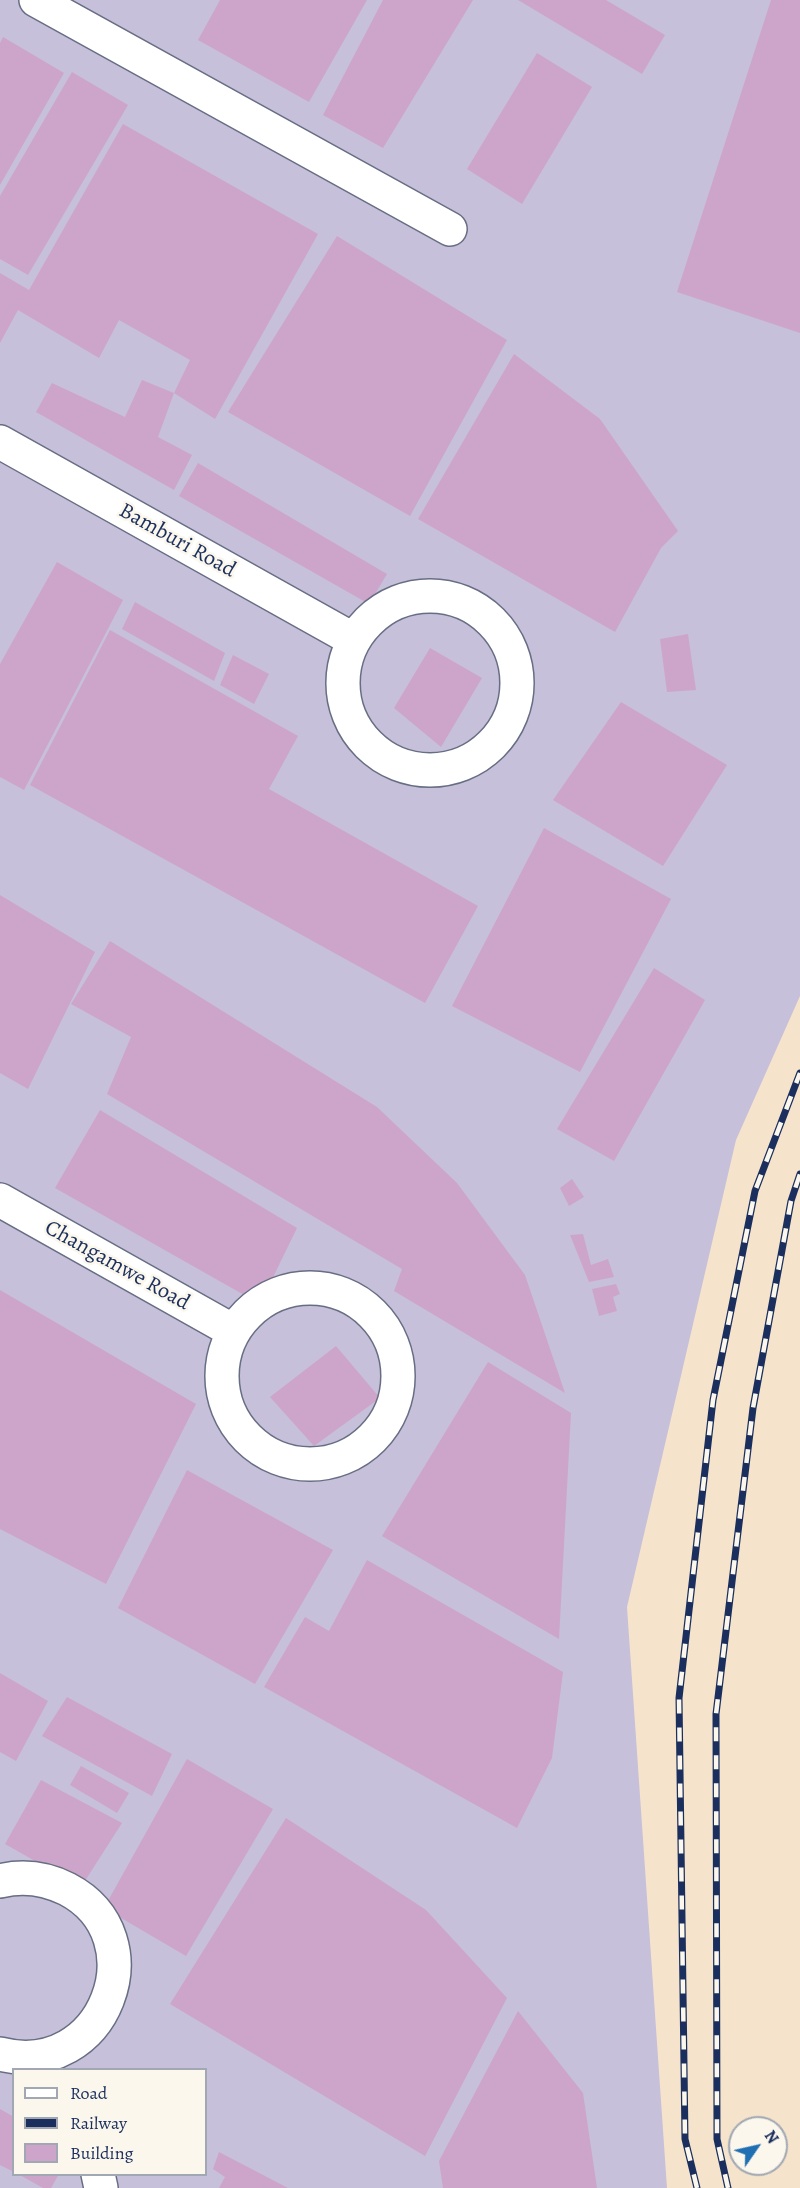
<!DOCTYPE html>
<style>
body{margin:0}
#map{position:relative;width:800px;height:2188px;overflow:hidden;background:#f5e4cb;font-family:Alegreya,serif}
canvas{display:block}
.legend{position:absolute;left:12px;top:2068px;width:195px;height:108px;box-sizing:border-box;background:#fbf7ec;border:2px solid #a1a7b3;margin:0;padding:8px 10px;list-style:none;font-size:18px;color:#1b2f5e}
.legend li{display:flex;align-items:center;gap:12px;height:30px}
.legend b{width:30px;border:2px solid #a1a7b3}
.north{position:absolute;left:728px;top:2116px;width:60px;height:60px;box-sizing:border-box;background:#fbf7ec;border:2px solid #a1a7b3;border-radius:50%;rotate:56deg;font-size:16px;font-weight:700;line-height:24px;text-align:center;color:#1b2f5e}
.north::after{content:'';display:block;margin:auto;width:21px;height:27px;background:#1f6fb2;clip-path:polygon(50% 0,100% 100%,50% 72%,0 100%)}
</style>
<div id="map">
<canvas width="800" height="2188"></canvas>
<ul class="legend">
<li><b style="height:8px;background:#fff"></b>Road</li>
<li><b style="height:8px;background:#1b2f5e"></b>Railway</li>
<li><b style="height:16px;background:#cea5ca"></b>Building</li>
</ul>
<div class="north">N</div>
</div>
<script>
const c = document.querySelector('canvas').getContext('2d');
c.lineJoin = 'round';
function fillPath(path, color) {
  c.fillStyle = color;
  c.fill(path, 'evenodd');
}
function strokePath(path, color, width, dash) {
  c.strokeStyle = color;
  c.lineWidth = width;
  c.lineCap = dash ? 'butt' : 'round';
  c.setLineDash(dash || []);
  c.stroke(path);
}
function write(font, color, halo, rows, align = 'center') {
  c.font = font + ' Alegreya,serif';
  c.lineWidth = 5;
  c.setLineDash([]);
  c.textBaseline = 'middle';
  c.strokeStyle = halo;
  c.fillStyle = color;
  for (const [text, x, y, turn = 0] of rows) {
    c.save();
    c.translate(x, y);
    c.rotate((+turn || 0) * Math.PI / 180);
    c.textAlign = isNaN(turn) ? turn : align;
    if (halo) c.strokeText(text, 0, 0);
    c.fillText(text, 0, 0);
    c.restore();
  }
}
fillPath(new Path2D(`
 M0 0H800V996L736 1140 627 1607 667 2188H0ZM14 2070H206V2174H14Z`), '#c6c0da');
fillPath(new Path2D(`
 M220 0H367L309 102 198 40Z
 M383 0H473L383 148 323 115Z
 M518 0H606L665 35 642 74Z
 M771 0H800V333L677 292Z
 M3 37 64 73 0 185V43Z
 M537 53 592 87 522 204 467 169Z
 M72 72 128 105 28 275 0 259V196Z
 M123 124 318 234 215 419 174 393 190 360 119 320 99 358 18 310 0 343V273L29 290Z
 M337 236 507 340 410 516 228 412Z
 M514 354 600 419 678 531 661 548 615 632 418 519Z
 M142 380 174 393 158 437 192 455 174 490 36 412 52 383 125 417Z
 M198 463 387 574 369 604 179 496Z
 M57 562 123 600 24 790 0 777V664Z
 M135 602 225 653 214 681 122 629Z
 M110 630 298 736 269 789 478 906 425 1003 30 785Z
 M688 634 696 690 667 692 660 639Z
 M430 648 482 678 441 747 394 708Z
 M233 655 269 674 254 704 220 685Z
 M621 702 727 765 663 866 553 800Z
 M544 828 671 899 580 1072 452 1006Z
 M0 895 95 952 28 1089 0 1073Z
 M110 941 377 1107 457 1183 525 1275 565 1393 394 1291 402 1269 107 1094 131 1037 71 1004Z
 M654 968 705 1000 614 1161 557 1129Z
 M100 1110 297 1228 260 1304 55 1188Z
 M572 1179 584 1197 569 1206 560 1188Z
 M583 1234 591 1265 608 1259 614 1277 589 1282 570 1235Z
 M616 1284 620 1294 613 1297 617 1311 599 1316 592 1289Z
 M0 1290 196 1404 106 1584 0 1529Z
 M336 1346 380 1398 314 1446 270 1397Z
 M488 1362 571 1413 559 1639 382 1536Z
 M187 1470 333 1550 255 1684 118 1608Z
 M367 1560 563 1672 552 1758 517 1828 264 1687 305 1617 329 1631Z
 M0 1673 48 1701 16 1761 0 1752Z
 M67 1697 172 1754 152 1796 42 1736Z
 M187 1759 273 1809 186 1956 104 1908Z
 M81 1766 129 1793 117 1813 70 1785Z
 M41 1780 122 1823 81 1887 5 1844Z
 M286 1818 426 1910 507 1998 425 2156 170 2004Z
 M518 2011 583 2093 597 2188H443L439 2161Z
 M0 2109 14 2117V2172L0 2165Z
 M219 2152 288 2188H219L225 2177 213 2169Z
 M18 2174H59L51 2188H43Z`), '#cea5ca');
const minor = new Path2D(`
 M36 0 450 229
 M0 442 354 640
 M343 683a87 87 0 1 1 174 0a87 87 0 1 1-174 0Z
 M0 1200 233 1331
 M222 1376a88 88 0 1 1 176 0a88 88 0 1 1-176 0Z
 M0 1881C24 1875 45 1878 67 1889 159 1937 105 2081 0 2054
 M98 2174 101 2188`);
strokePath(minor, '#676e84', 36);
strokePath(minor, '#fff', 33);
const rail = new Path2D(`
 M697 2188 685 2139 679 1698 713 1400 755 1191 800 1073
 M728 2188 717 2139 716 1714 753 1408 791 1201 800 1174`);
strokePath(rail, '#1b2f5e', 7);
strokePath(rail, '#fbf7ec', 4.5, [14]);
write('22px', '#1b2f5e', '#fbf7ec', [
 ["Bamburi Road",177,541,29],
 ["Changamwe Road",117,1266,29]
]);
</script>
